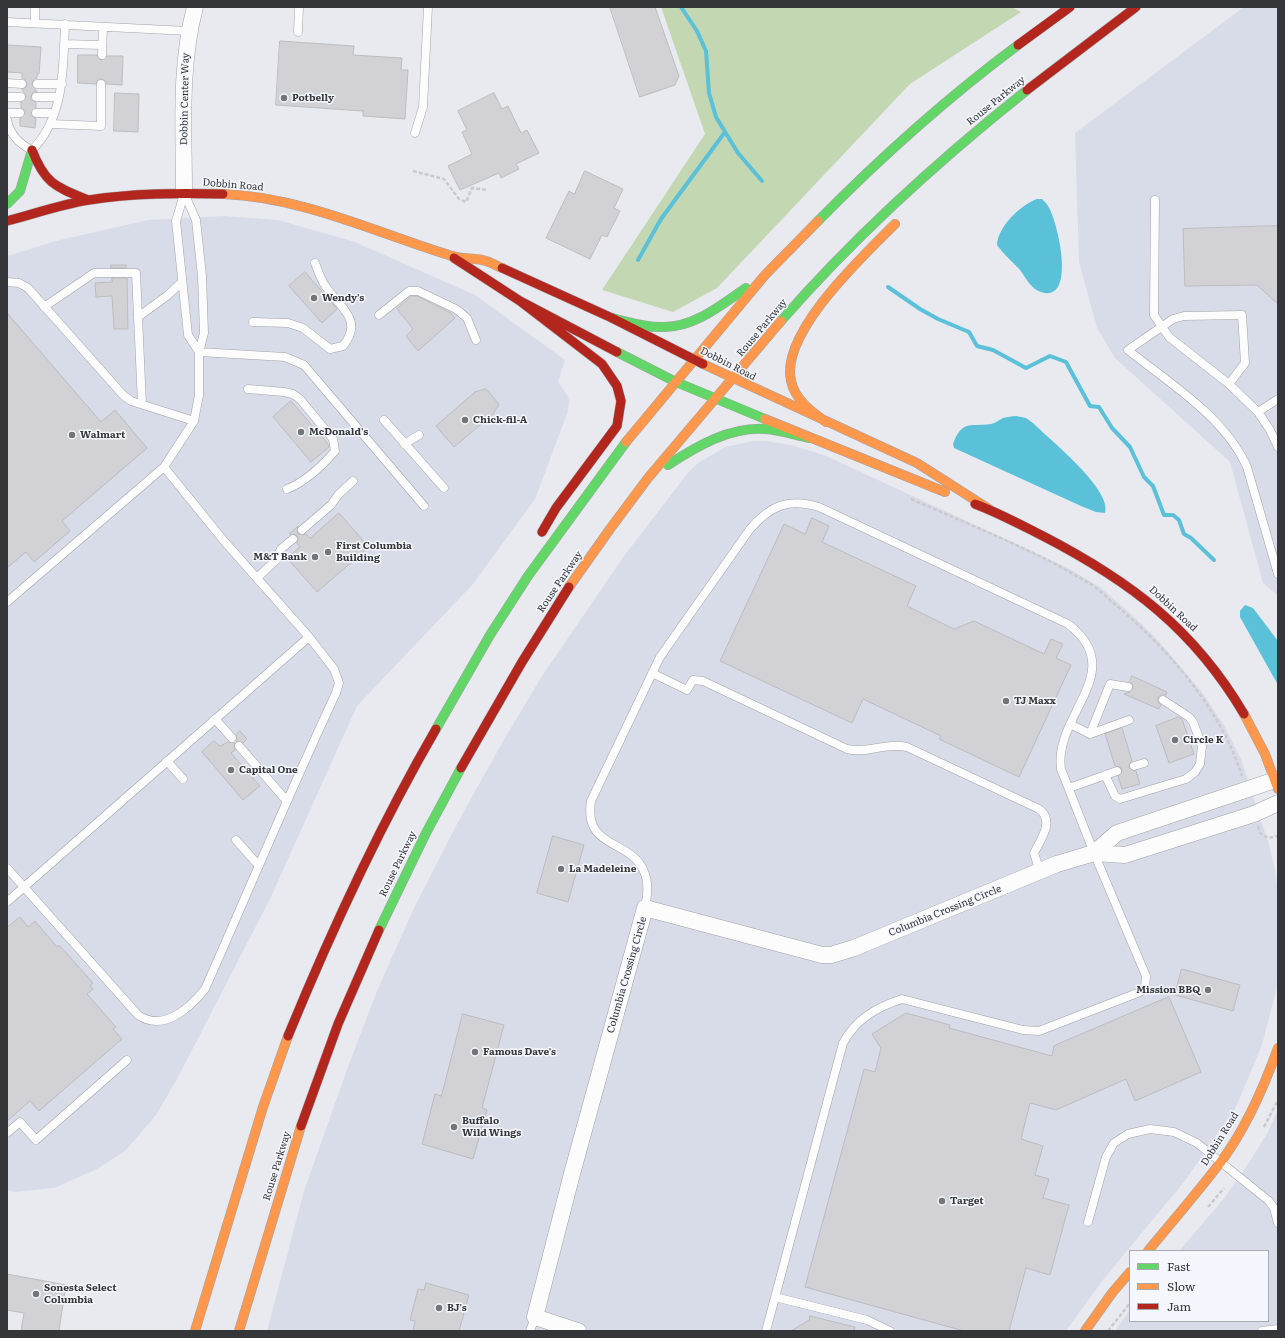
<!DOCTYPE html>
<style>
body{margin:0}
#map{position:relative;width:1285px;height:1338px;overflow:hidden;background:#e8eaf0;font-family:Literata,serif}
canvas{display:block}
.frame{position:absolute;inset:0;border:8px solid #343639;pointer-events:none}
.legend{position:absolute;left:1129px;top:1250px;width:140px;height:72px;box-sizing:border-box;background:#f4f7fe;border:1px solid #a7aaaf;margin:0;padding:5px 7px;list-style:none;font-size:12px;color:#343639}
.legend li{display:flex;align-items:center;gap:8px;height:20px}
.legend b{width:20px;border:1px solid #a7aaaf}
</style>
<div id="map">
<canvas width="1285" height="1338"></canvas>
<div class="frame"></div>
<ul class="legend">
<li><b style="height:5px;background:#63d668"></b>Fast</li>
<li><b style="height:5px;background:#ff974d"></b>Slow</li>
<li><b style="height:5px;background:#b3261e"></b>Jam</li>
</ul>
</div>
<script>
const c = document.querySelector('canvas').getContext('2d');
c.lineJoin = 'round';
function fillPath(path, color) {
  c.fillStyle = color;
  c.fill(path, 'evenodd');
}
function strokePath(path, color, width, dash) {
  c.strokeStyle = color;
  c.lineWidth = width;
  c.lineCap = dash ? 'butt' : 'round';
  c.setLineDash(dash || []);
  c.stroke(path);
}
function write(font, color, halo, rows, align = 'center') {
  c.font = font + ' Literata,serif';
  c.lineWidth = 3;
  c.setLineDash([]);
  c.textBaseline = 'middle';
  c.strokeStyle = halo;
  c.fillStyle = color;
  for (const [text, x, y, turn = 0] of rows) {
    c.save();
    c.translate(x, y);
    c.rotate((+turn || 0) * Math.PI / 180);
    c.textAlign = isNaN(turn) ? turn : align;
    if (halo) c.strokeText(text, 0, 0);
    c.fillText(text, 0, 0);
    c.restore();
  }
}
fillPath(new Path2D(`
 M1244 7H1278V596L1263 583 1230 462 1115 358 1097 328 1079 262 1075 133Z
 M224 216 278 220 355 242 475 295 565 360 558 382 569 398 568 411 535 499 473 584 357 706 270 899 177 1079 156 1115 125 1151 97 1169 54 1188 14 1192 7 1190V256L56 241 148 220Z
 M753 441H767L791 445 824 455 1066 567 1100 587 1131 614 1157 639 1202 692 1225 727 1241 759 1269 845 1275 869 1278 893V972L1276 991 1262 1045 1236 1107 1184 1182 1102 1281 1066 1331H267L304 1191 349 1064 377 991 414 908 458 822 502 743 542 676 624 556 687 474 698 463 725 447Z
 M1278 1109V1331H1115L1130 1310V1321H1268V1251H1179L1225 1197 1250 1161 1268 1132Z`), '#d8dce8');
fillPath(new Path2D(`
 M661 7H1012L1021 12 910 84 717 288 673 312 602 290 705 134Z`), '#c3d8b2');
fillPath(new Path2D(`
 M1037 199H1042C1044 201 1047 204 1048 206 1058 221 1077 304 1041 292 1031 289 1026 278 1020 270 1013 262 1004 255 997 245 998 227 1020 205 1037 199Z
 M1016 416 1026 418 1033 423C1050 440 1113 490 1105 513L1096 512 1081 506 954 448 953 444C962 419 971 427 991 424 995 423 999 420 1003 418 1007 417 1012 416 1016 416Z
 M1245 605 1253 608 1278 641V685L1240 617V611Z`), '#5ac1d8');
strokePath(new Path2D(`
 M681 7 697 31 706 51 709 93 716 117 738 153 762 181
 M638 260 661 219 725 132
 M888 287 920 309 938 319 969 332 977 346 993 350 1026 368 1050 356 1066 362 1090 406 1099 407 1112 428 1130 447 1144 477 1153 486 1164 515H1173L1179 520 1184 534 1191 538 1214 560`), '#5ac1d8', 4);
const building = new Path2D(`
 M610 7H655L679 76 675 85 640 97Z
 M280 41 354 46 353 55 402 58 401 70H408L405 119 363 116V111L276 105Z
 M7 45 41 47 39 74H37V78L34 79 32 84 37 92H33L31 97V100L36 102V108L31 113V116L36 118 35 128 20 126V118L25 113V110L21 108V102L26 97 22 89 26 87 27 84 25 80 22 78V73L7 72Z
 M78 55H97L99 59 102 60 107 56H123L122 85 106 84V81L101 79H98L96 84 78 83Z
 M115 93 139 94 138 132 114 131Z
 M494 93 502 109 508 106 521 133 527 130 539 153 516 164 519 169 501 178 499 173 460 190 448 166 472 154 462 132 467 130 458 111Z
 M585 171 623 189 614 208 620 211 607 237 602 235 590 259 546 238 569 191 574 194Z
 M1278 226V304L1257 285 1185 286 1183 229Z
 M111 265H126V268H111Z
 M305 272 337 309 322 323 289 286Z
 M112 278H127L128 329H114L112 296 96 297 95 283 112 282Z
 M412 296H417L451 313 455 318 418 351 406 336 413 329 397 309Z
 M7 313 101 422 115 410 147 448 62 521 70 531 34 562 26 552 7 568Z
 M486 389 499 404 493 414 454 447 436 426 475 392Z
 M291 401 328 444 329 447 311 462 273 417Z
 M339 513 369 547 317 592 287 558 300 547 297 543 298 538 297 535 289 534 298 526 297 531 298 534 303 535 306 534 310 538Z
 M812 518 829 526 822 542 916 586 907 606 954 629 974 621 1044 654 1051 639 1063 644 1056 658 1071 665 1019 777 939 739 941 736 863 699 852 723 720 661 784 524 805 534Z
 M1132 676 1167 692 1166 695H1161L1158 697V702L1161 705 1159 709 1124 694 1130 692 1133 688V685L1130 682Z
 M1179 717 1182 719 1194 754 1169 763 1156 726Z
 M1122 728 1132 761 1129 764V768L1136 771 1140 784 1122 789 1118 776 1121 774 1122 770 1120 767 1115 766 1105 734Z
 M240 731 247 739 243 743 236 741V735Z
 M214 741 220 746 228 742 235 743 234 747 235 750 231 753 260 786 243 800 202 752Z
 M553 836 584 845 568 902 537 893Z
 M20 917 28 927 35 921 57 947 59 945 93 983 90 985 93 989 87 994 116 1027 113 1029 122 1039 39 1111 30 1101 7 1121V928Z
 M1182 969 1240 985 1233 1011 1175 995Z
 M1169 997 1201 1072 1135 1101 1126 1079 1056 1110 1030 1103 1021 1139 1043 1146 1035 1175 1049 1179 1043 1198 1069 1205 1050 1275 1026 1268 1009 1331H964L805 1287 864 1069 875 1072 881 1048 872 1034 906 1013 950 1025 949 1028 1052 1056 1054 1046Z
 M463 1014 504 1025 482 1108 487 1110 473 1159 422 1144 435 1094 441 1096Z
 M7 1274 66 1285 59 1331H21L24 1313 7 1310Z
 M426 1283 469 1295 459 1331H413L415 1321 410 1320 418 1289 424 1290Z
 M810 1316 855 1327 854 1331H791L809 1320Z`);
fillPath(building, '#d2d2d6');
strokePath(building, '#bdbcc0', 1);
const lane = new Path2D(`
 M7 22 188 31
 M35 23V7
 M298 32 299 7
 M64 44 102 45
 M102 55 103 27
 M7 83 22 84
 M37 84H62
 M7 97H21
 M36 97H59
 M7 113H20
 M36 113H54
 M7 120C10 134 19 144 32 150 65 117 63 68 65 24
 M51 124 101 126V84
 M415 133 423 107 428 7
 M184 194 176 221 188 335 199 352
 M1155 200 1154 315 1169 337 1229 384 1258 412 1270 430 1278 447
 M7 282 19 283 28 288 123 395 131 401 194 421
 M44 307 94 273H136L142 404
 M379 315 409 291H418L456 309 467 318 476 340
 M138 317 168 295 182 282
 M253 322 288 323 303 328 330 349 343 346C364 320 340 307 326 287 321 280 318 271 315 263
 M199 352 285 357 304 365 424 506
 M1229 384 1245 363 1242 315 1184 316 1173 319 1128 350C1169 383 1225 417 1247 467L1278 574
 M248 389 284 392 293 394 300 399 333 439 335 451C322 466 305 482 287 489
 M1258 412 1278 399
 M384 420 444 488
 M404 444 419 435
 M302 530 331 505 338 495 353 481
 M257 578 276 560 281 549 293 539
 M7 602 164 467 194 421 199 395V352L204 333 202 276 196 220 185 195
 M652 673 687 690 693 680 703 681 847 749C868 754 886 742 907 747L1039 809C1055 821 1041 839 1034 853L1040 872
 M215 719 232 738
 M1070 724 1090 734 1129 720
 M1090 734 1110 684 1128 687
 M239 746 286 800
 M167 761 183 779
 M1134 766 1144 763
 M1105 775 1115 796 1120 799 1186 779 1195 772 1200 764 1202 746 1193 722 1189 717 1163 700
 M1069 788 1117 771
 M236 840 259 866
 M7 868 138 1015C163 1032 189 1009 205 989 249 890 290 791 336 693L339 683 334 669 309 637 224 541 164 467
 M7 902 309 637
 M645 908C647 897 649 885 645 874 633 838 583 851 591 801L660 657 750 529C771 505 788 498 819 507L1068 624C1130 671 1053 715 1061 769L1094 853 1146 976 1145 988 1140 992 1039 1031 1023 1030 902 999C877 1007 856 1019 843 1043L766 1331
 M7 1133 20 1122 36 1140 127 1060
 M1088 1222 1106 1157 1114 1143 1128 1134 1150 1129 1174 1132 1197 1143 1269 1201 1274 1208 1278 1223
 M775 1297 867 1320 890 1331
 M530 1331 535 1317
 M1262 1331 1278 1329`);
const street = new Path2D(`
 M184 193C184 131 179 68 195 7
 M1094 853 1125 855 1254 814 1278 803
 M578 1331 535 1317 573 1170 645 908 822 955H831L854 948 1057 864 1094 853 1117 833 1275 780`);
const fast = new Path2D(`
 M7 204 20 191 32 150
 M818 221C880 158 947 98 1018 45
 M612 318C629 322 646 328 664 327 695 327 721 305 746 288
 M781 321C855 236 939 160 1027 90
 M617 352 676 382 765 419
 M668 465C697 446 729 427 765 429 780 430 795 435 810 438
 M436 729 490 635 528 576 626 442
 M379 930 426 833 461 768`);
const slow = new Path2D(`
 M223 194C302 197 375 232 449 255 459 259 471 258 482 260 489 261 495 265 502 268
 M703 364 917 463 989 509
 M765 419 945 492
 M826 422C812 412 795 400 791 381 780 333 863 256 895 224
 M626 442 765 275 818 221
 M569 587 610 529 648 478 781 321
 M1244 714 1265 754 1278 789
 M1148 1251C1172 1222 1197 1193 1220 1163 1245 1130 1264 1087 1278 1048
 M195 1331 263 1107 288 1036
 M239 1331 301 1126
 M1085 1331 1112 1293 1130 1272`);
const jam = new Path2D(`
 M1018 45 1070 7
 M1027 90 1136 7
 M32 150C45 184 56 187 88 200
 M7 221C34 214 62 204 89 200 134 193 178 193 223 194
 M454 258 520 301 617 352
 M502 268 612 318 703 364
 M520 301 602 364 617 386 621 401 617 426 556 508 542 532
 M975 504C999 513 1021 525 1043 536 1130 581 1194 629 1244 714
 M461 768 522 662 569 587
 M288 1036C332 929 378 829 436 729
 M301 1126 338 1024 379 930`);
strokePath(lane, '#a2a3a7', 9);
strokePath(street, '#a2a3a7', 17);
strokePath(fast, '#a2a3a7', 10);
strokePath(slow, '#a2a3a7', 10);
strokePath(jam, '#a2a3a7', 10);
strokePath(new Path2D(`
 M413 171 444 179 459 199 466 202 472 188 487 190
 M911 499C972 526 1035 550 1092 585 1101 591 1109 600 1118 607 1170 651 1221 710 1242 776
 M1258 826 1260 833 1268 838 1278 836
 M1264 1127 1278 1100
 M1208 1207 1224 1188
 M1108 1331 1130 1303`), '#cacbce', 2.5, [4, 2]);
strokePath(lane, '#fcfcfd', 8);
strokePath(street, '#fcfcfd', 16);
strokePath(fast, '#63d668', 9);
strokePath(slow, '#ff974d', 9);
strokePath(jam, '#b3261e', 9);
for (const [x, y, r, color] of [
 [284,98,4,"#737579"],
 [314,298,4,"#737579"],
 [465,420,4,"#737579"],
 [301,432,4,"#737579"],
 [72,435,4,"#737579"],
 [328,552,4,"#737579"],
 [315,557,4,"#737579"],
 [1006,701,4,"#737579"],
 [1175,740,4,"#737579"],
 [231,770,4,"#737579"],
 [561,869,4,"#737579"],
 [1208,990,4,"#737579"],
 [475,1052,4,"#737579"],
 [454,1127,4,"#737579"],
 [942,1201,4,"#737579"],
 [36,1294,4,"#737579"],
 [439,1308,4,"#737579"]
]) {
  const dot = new Path2D();
  dot.arc(x, y, r, 0, 2 * Math.PI);
  c.fillStyle = color;
  c.fill(dot);
  strokePath(dot, '#f4f7fe', 1.5);
}
write('bold 10px', '#343639', '#f4f7fe', [
 ["Potbelly",292,98],
 ["Wendy's",322,298],
 ["Chick-fil-A",473,420],
 ["McDonald's",309,432],
 ["Walmart",80,435],
 ["First Columbia",336,546],
 ["Building",336,558],
 ["M&T Bank",307,557,"right"],
 ["TJ Maxx",1014,701],
 ["Circle K",1183,740],
 ["Capital One",239,770],
 ["La Madeleine",569,869],
 ["Mission BBQ",1200,990,"right"],
 ["Famous Dave's",483,1052],
 ["Buffalo",462,1121],
 ["Wild Wings",462,1133],
 ["Target",950,1201],
 ["Sonesta Select",44,1288],
 ["Columbia",44,1300],
 ["BJ's",447,1308]
], 'left');
write('10px', '#343639', '#f4f7fe', [
 ["Dobbin Center Way",185,99,-89],
 ["Rouse Parkway",996,101,-39],
 ["Dobbin Road",233,185,5],
 ["Rouse Parkway",762,328,-50],
 ["Dobbin Road",728,364,27],
 ["Rouse Parkway",560,582,-56],
 ["Dobbin Road",1173,609,43],
 ["Rouse Parkway",398,864,-64],
 ["Columbia Crossing Circle",945,911,-22],
 ["Columbia Crossing Circle",627,975,-74],
 ["Dobbin Road",1220,1139,-58],
 ["Rouse Parkway",277,1166,-73]
]);
</script>
